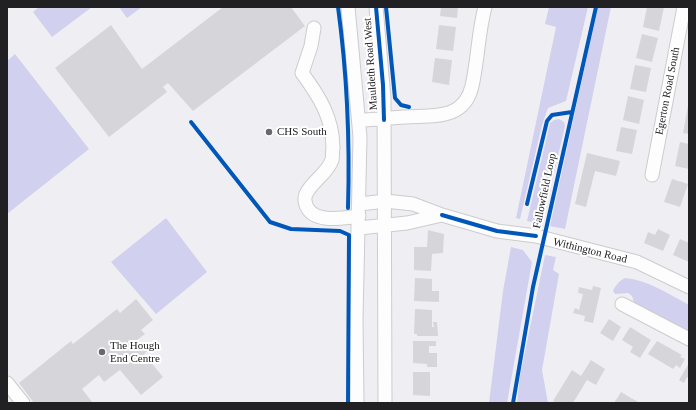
<!DOCTYPE html>
<style>
body{margin:0}
#map{position:relative;width:696px;height:410px;overflow:hidden;background:#efeff3;font-family:Georgia,serif}
canvas{display:block}
.frame{position:absolute;inset:0;border:8px solid #212124;pointer-events:none}
</style>
<div id="map">
<canvas width="696" height="410"></canvas>
<div class="frame"></div>
</div>
<script>
const c = document.querySelector('canvas').getContext('2d');
c.lineJoin = 'round';
function fillPath(path, color) {
  c.fillStyle = color;
  c.fill(path, 'evenodd');
}
function strokePath(path, color, width, dash) {
  c.strokeStyle = color;
  c.lineWidth = width;
  c.lineCap = dash ? 'butt' : 'round';
  c.setLineDash(dash || []);
  c.stroke(path);
}
function write(font, color, halo, rows, align = 'center') {
  c.font = font + ' Georgia,serif';
  c.lineWidth = 4;
  c.setLineDash([]);
  c.textBaseline = 'middle';
  c.strokeStyle = halo;
  c.fillStyle = color;
  for (const [text, x, y, turn = 0] of rows) {
    c.save();
    c.translate(x, y);
    c.rotate((+turn || 0) * Math.PI / 180);
    c.textAlign = isNaN(turn) ? turn : align;
    if (halo) c.strokeText(text, 0, 0);
    c.fillText(text, 0, 0);
    c.restore();
  }
}
fillPath(new Path2D(`
 M39 7H92L52 37 33 12Z
 M119 7H142L127 18Z
 M549 7H588L566 101 548 108 542 125 520 219 516 218 556 27 545 24Z
 M598 7H611L565 229 550 226Z
 M15 54 89 149 7 214V61Z
 M559 119 564 122 565 126 542 225 527 221 550 123 554 120Z
 M166 218 207 272 156 314 111 262Z
 M511 247 523 250 532 262 507 403H489L503 291Z
 M545 255 556 257 553 270 559 274 542 370 548 403H517L520 376Z
 M625 278C648 280 669 294 689 305V334L635 305 632 296 628 293 615 294 613 291C616 285 619 281 625 278Z`), '#d1d0ee');
fillPath(new Path2D(`
 M223 7H291L305 26 193 111 168 83 163 87 167 92 109 137 55 68 111 25 142 69Z
 M441 7H458L457 18 440 16Z
 M647 7H664L659 31 643 27Z
 M439 25 456 27 453 51 436 49Z
 M642 34 658 38 652 62 636 58Z
 M435 58 452 60 449 85 432 82Z
 M635 65 651 68 646 92 630 89Z
 M628 96 644 100 639 124 623 120Z
 M688 106H689V134L683 133Z
 M621 127 637 130 632 154 616 151Z
 M680 142 689 144V169L675 166Z
 M587 153 620 161 616 176 595 171 586 207 575 204Z
 M672 179 688 184 680 207 664 202Z
 M658 229 670 235 663 251 644 243 648 232 655 235Z
 M428 230 444 234 443 253 432 254 431 271 414 270V247H427Z
 M680 239 689 243V262L673 255Z
 M415 278 432 279V291H439V302L414 301Z
 M593 286 601 288 593 323 584 321 585 316 573 313 575 308 579 310 583 294 578 293 579 287 592 290Z
 M136 299 153 320 141 330 145 334 134 342 137 345 142 342 149 350 144 354 163 377 141 395 120 370 104 382 99 375 82 389 93 403H34L19 383 71 341 73 344 117 309 120 313Z
 M415 309 432 310V327H434L433 322H437L438 336H417V334H414Z
 M609 319 621 327 613 341 600 333Z
 M630 327 651 340 640 358 630 352 633 347 622 340Z
 M413 341H436V346H429V353H437V367H427V364L413 363Z
 M657 341 682 355 680 357 685 359 680 368 676 365 673 369 648 354Z
 M591 360 605 369 596 385 587 380 573 403H557L553 401 572 370 581 376Z
 M689 363V379L687 377 684 383 679 380Z
 M413 372H430V396L413 395Z
 M621 392 631 398 640 403H614Z`), '#d6d6da');
const minor = new Path2D(`
 M348 7 360 137 356 319 357 403
 M376 7 384 98 385 403
 M314 28 311 46 302 73C319 96 333 118 333 148 332 151 333 156 332 160 327 174 312 181 306 194 304 198 305 205 308 209 317 223 344 218 359 216
 M359 120C374 120 389 118 404 117 432 115 464 121 472 86 478 60 478 33 485 7
 M652 175 684 7
 M360 204 385 201 413 204 442 215 497 231 536 236 637 262 689 287
 M359 228 407 223 442 215
 M622 304 689 339
 M7 383 23 403`);
strokePath(minor, '#cccccf', 15);
strokePath(minor, '#fdfdfd', 13);
strokePath(new Path2D(`
 M338 7C347 73 350 141 348 208
 M376 7 383 85 384 120
 M386 7 395 98 401 105 409 107
 M191 122 270 222 291 229 340 231 349 235 348 403
 M527 204 547 121 552 115 572 112
 M442 215 497 231 536 236
 M513 403 533 287 596 7`), '#0057b8', 4);
for (const [x, y, r, color] of [
 [269,132,4,"#69696c"],
 [102,352,4,"#69696c"]
]) {
  const dot = new Path2D();
  dot.arc(x, y, r, 0, 2 * Math.PI);
  c.fillStyle = color;
  c.fill(dot);
  strokePath(dot, '#fff', 1.5);
}
write('11px', '#212124', '#fff', [
 ["Mauldeth Road West",371,64,-94],
 ["Egerton Road South",668,91,-79],
 ["Fallowfield Loop",545,191,-78],
 ["Withington Road",590,251,14]
]);
write('11px', '#212124', '#fff', [
 ["CHS South",277,132],
 ["The Hough",110,346],
 ["End Centre",110,359]
], 'left');
</script>
